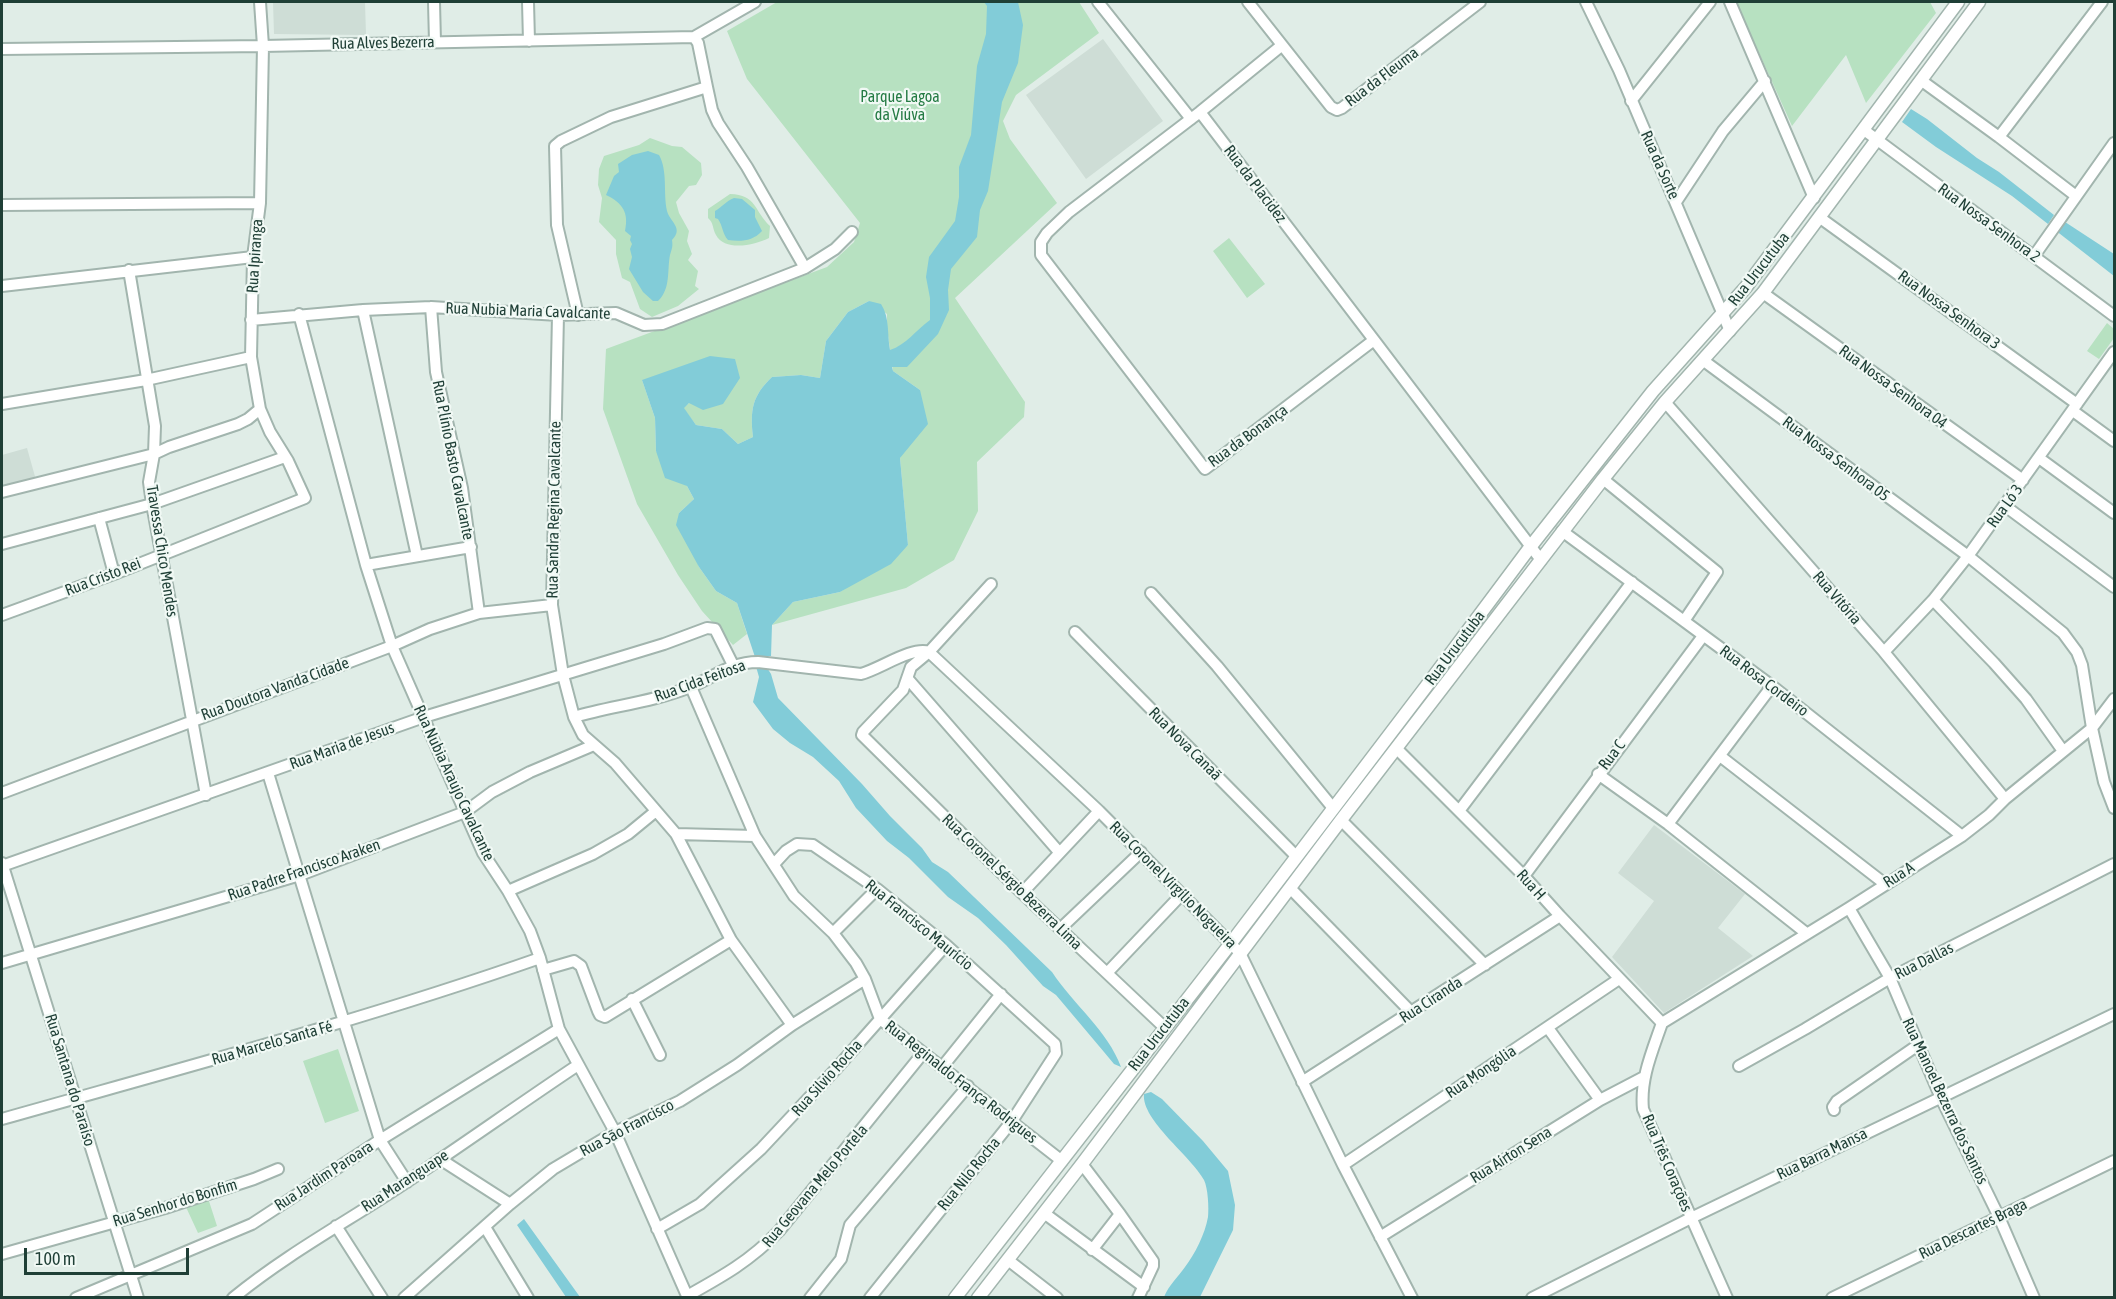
<!DOCTYPE html>
<meta charset="utf-8">
<style>
body{margin:0}
#map{position:relative;width:2116px;height:1299px;overflow:hidden;background:#e0ede7;font-family:"Asap Condensed",sans-serif}
canvas{display:block}
.frame{position:absolute;inset:0;border:3px solid #1f3f36;pointer-events:none}
.scale{position:absolute;left:24px;top:1248px;width:165px;height:27px;box-sizing:border-box;border:3px solid #1f3f36;border-top:0;padding-left:8px;font-size:18px;line-height:21px;white-space:nowrap;color:#1f3f36;-webkit-text-stroke:4px #f1f9f5;paint-order:stroke}
</style>
<div id="map">
<canvas width="2116" height="1299"></canvas>
<div class="frame"></div>
<div class="scale">100 m</div>
</div>
<script>
const c = document.querySelector('canvas').getContext('2d');
c.lineJoin = 'round';
function fillPath(path, color) {
  c.fillStyle = color;
  c.fill(path, 'evenodd');
}
function strokePath(path, color, width, dash) {
  c.strokeStyle = color;
  c.lineWidth = width;
  c.lineCap = dash ? 'butt' : 'round';
  c.setLineDash(dash || []);
  c.stroke(path);
}
function write(font, color, halo, rows, align = 'center') {
  c.font = font + ' "Asap Condensed",sans-serif';
  c.lineWidth = 4.5;
  c.setLineDash([]);
  c.textBaseline = 'middle';
  c.strokeStyle = halo;
  c.fillStyle = color;
  for (const [text, x, y, turn = 0] of rows) {
    c.save();
    c.translate(x, y);
    c.rotate((+turn || 0) * Math.PI / 180);
    c.textAlign = isNaN(turn) ? turn : align;
    if (halo) c.strokeText(text, 0, 0);
    c.fillText(text, 0, 0);
    c.restore();
  }
}
fillPath(new Path2D(`
 M273 2H365L366 35 274 34Z
 M1103 39 1163 121 1086 179 1026 95Z
 M27 448 36 480 2 489V455Z
 M1654 825 1745 894 1718 928 1753 956 1664 1013 1612 957 1654 901 1618 873Z`), '#ceddd6');
fillPath(new Path2D(`
 M777 2H1079L1099 33 1016 95 1003 121 1010 139 1057 203 955 298 1025 402 1024 417 977 462 978 511 954 560 906 588 772 625 793 602 840 592 908 545 900 458 920 390 893 371 887 328V314L869 301 848 312 826 341 820 378 801 375 772 377C752 396 750 410 753 437L738 444 722 429 696 425 683 408 689 403 642 380 655 418 656 451 687 486 694 499 679 513 699 567 716 591 737 603 747 634 733 645 702 611 678 575 637 504 603 409 606 349 827 267 854 242 860 223 747 79 727 31Z
 M1736 2H1930L1936 13 1866 103 1846 55 1792 126Z
 M650 138 672 146 682 147 701 163 702 175 696 185 689 186 676 202 679 213 689 231 687 241 692 254 688 260 698 271 695 286 699 289 678 306 652 317 640 309 630 282 622 278 616 254V240L599 222 602 198 598 185 599 169 604 156 639 145Z
 M730 194C757 195 754 211 770 226L769 238C755 245 725 252 716 235 712 228 714 223 708 218V209Z
 M1229 238 1265 284 1247 298 1213 251Z
 M2107 323 2114 329V338L2099 359 2087 351Z
 M338 1049 359 1111 325 1123 303 1061Z
 M208 1198 217 1226 198 1233 185 1205Z`), '#b7e1c1');
fillPath(new Path2D(`
 M984 2H1018L1023 25 1018 63 1002 102 988 191 980 210 977 237 951 269 948 290 949 310 938 334 907 367H892L893 371 920 390 928 424 900 458 908 545 891 564 840 592 793 602 772 625 771 656 755 657 737 603 716 591 699 567 676 525 679 513 694 499 687 486 665 478 656 451 655 418 642 380 710 356 735 359 740 378 723 404 703 410 689 403 684 408 696 425 722 429 738 444 753 437C750 410 752 396 772 377L801 375 820 378 826 341 848 312 869 301 881 304C890 318 887 334 890 350 906 345 916 330 930 320V298L926 277 929 257 955 221 959 197V167L971 135 977 66 986 34 987 6Z
 M1911 109 1927 119 1977 158 1999 172 2054 215 2048 224 2012 196 1936 147 1902 122Z
 M648 151 659 155C668 171 663 193 667 211 670 222 684 228 672 240 673 247 672 248 670 255 667 270 671 289 658 301H653L643 292 629 269 632 257 630 249 632 244 630 240 631 236 625 231C629 213 623 203 606 195L614 176 619 172 618 164 632 155Z
 M734 198 742 199 755 210V217L762 231C753 241 741 242 728 240 722 233 723 226 718 219L715 218V211C722 207 726 201 734 198Z
 M2062 220 2114 254V276L2055 230Z
 M755 663H764L771 674 778 698 862 784 890 816 922 848 932 862 948 872 1052 972C1073 1004 1108 1031 1121 1067L1114 1064 1104 1052 1056 995 1043 986 1006 945 978 918 948 897 909 858 887 841 856 808 839 781 813 757 790 743 773 729 753 702 759 677Z
 M1151 1092 1162 1099 1203 1141 1228 1171 1235 1205 1233 1230 1200 1297H1164C1169 1285 1177 1278 1185 1267 1195 1254 1205 1234 1208 1217 1209 1208 1208 1188 1204 1180 1192 1157 1141 1120 1144 1094Z
 M524 1219 580 1297H566L517 1225Z`), '#82ccd8');
const minor = new Path2D(`
 M434 2 435 42
 M528 2 529 41
 M1098 2 1191 119
 M1248 2 1331 107 1337 110 1342 108 1480 2
 M1586 2 1619 70 1730 331
 M1730 2 1814 198
 M694 37 698 43 707 87 712 110 718 123 747 167 805 268
 M1281 46 1200 112 1374 340
 M2 49 263 46 694 37 755 2
 M1922 81 1999 137 2076 196
 M1631 101 1710 2
 M1200 112 1069 212 1047 233 1041 242V255L1205 469 1374 340 1541 560
 M1864 130 2114 316
 M1999 137 2102 2
 M1676 202 1723 131 1765 81
 M2 205 260 203
 M1819 217 2077 404
 M2034 256 2114 143
 M129 270 155 426 154 454 149 482 152 504 206 795
 M2 286 253 257
 M1763 293 2023 480
 M431 307 436 372 462 488 479 613
 M363 310 417 556
 M299 314 366 565 392 646 483 853 508 891 530 931 540 958 559 1029 615 1132 688 1298
 M558 315 552 605 563 675 574 717 583 735 615 763 676 834 731 940 792 1025
 M578 315 557 225 555 146 561 141 611 117 707 87
 M251 320 363 310 431 307 558 315 616 313 644 325 662 324 805 268 835 249 852 232
 M1704 361 1968 556 2063 633 2077 652 2082 665 2092 728 2104 782 2114 808
 M1665 402 1884 652 2005 799
 M2 404 146 380 251 357
 M2073 411 2114 441
 M2039 458 2114 513
 M1603 479 1717 572 1684 621
 M2 492 154 454 169 447 238 424 248 419 260 409
 M2005 506 2114 587
 M99 518 114 574
 M1562 531 1772 686 1962 836
 M2 544 152 504 285 457
 M366 565 471 547
 M991 584 929 652 911 667 903 690 863 732 862 735 1022 893 1164 1027
 M1151 593 1217 666 1333 808
 M1933 600 1994 663 2026 699 2063 751
 M2 615 114 574 305 498 288 461 270 432 260 409 251 357 253 257 260 203 263 46 260 2
 M1075 632 1296 856
 M929 652 1099 811 1240 953 1343 1165 1412 1298
 M1884 652 1933 600 1968 556 2114 352
 M908 679 1059 852
 M691 687 755 836 794 896 833 933 856 963 865 979 880 1019 1062 1161
 M574 717C612 706 653 702 690 687 715 677 730 662 758 662L861 674C880 669 912 646 929 652
 M1397 749 1524 876 1560 916 1662 1023
 M1720 756 1885 884
 M268 773 380 1140 407 1182
 M1598 774 1668 824 1806 933
 M2 793 392 646 430 629 479 613 552 605
 M1459 811 1632 582
 M1341 820 1485 965
 M1668 824 1772 686
 M676 834 755 836
 M2 863 138 1298
 M774 864 786 851 797 844 813 845 877 889 946 945 1055 1044 1056 1053 1012 1121 870 1298
 M2 866 424 717 664 644 707 628 715 629 733 665
 M1524 876 1703 636
 M1291 889 1412 1013
 M508 891 593 854 628 834 656 811
 M1022 893 1099 811
 M1849 908 1890 978 1941 1098 1999 1217 2034 1298
 M1060 929 1141 852
 M833 933 877 889
 M2 963 300 875 465 812 492 792 530 772 594 745
 M543 970 574 961 581 966 598 1011 600 1015 605 1017 731 940
 M1107 973 1182 894
 M632 999 660 1055
 M1662 1023 1849 908 1962 836 1989 815 2005 799 2092 728 2114 699
 M1662 1023C1652 1052 1640 1079 1643 1109L1727 1298
 M1548 1028 1600 1100
 M943 1066 1001 994
 M1739 1066 1805 1029 1890 978 2114 864
 M1302 1082 1560 916
 M1834 1110 1833 1107 1837 1101 1918 1045
 M2 1119C182 1068 363 1020 540 958
 M440 1159 510 1204
 M1082 1164 1120 1214 1153 1261V1266L1138 1298
 M1343 1165 1619 979
 M1044 1213 1144 1287
 M336 1226 382 1298
 M485 1227 528 1298
 M657 1229 700 1204 761 1149 835 1070 946 945
 M1380 1237 1600 1100 1644 1077
 M1092 1250 1120 1214
 M2 1254 165 1208 254 1179 278 1169
 M1008 1260 1057 1298
 M687 1296C723 1276 750 1261 779 1231L923 1053
 M76 1298 252 1224 380 1140 559 1029
 M233 1298C288 1253 350 1220 408 1181 465 1143 521 1103 578 1065
 M404 1298 510 1204 553 1169 615 1132 680 1101 737 1065 792 1025 865 979
 M810 1298 841 1259 850 1225 968 1086
 M1532 1298 1691 1218 2114 1014
 M1832 1298 2114 1161`);
const tertiary = new Path2D(`
 M955 1298 1231 943 1425 688 1531 546 1653 391 1746 287 1958 2
 M978 1298 1082 1164 1341 820 1603 479 1665 402 1763 293 1979 2`);
strokePath(minor, '#a2b5ae', 14);
strokePath(tertiary, '#a2b5ae', 15);
strokePath(minor, '#fff', 10);
strokePath(tertiary, '#fff', 12);
write('16px', '#1f3f36', '#f1f9f5', [
 ["Rua Alves Bezerra",383,43,-1],
 ["Rua da Fleuma",1382,77,-37],
 ["Rua da Sorte",1660,165,66],
 ["Rua da Placidez",1255,184,53],
 ["Rua Nossa Senhora 2",1989,223,36],
 ["Rua Ipiranga",255,256,-86],
 ["Rua Urucutuba",1759,269,-52],
 ["Rua Nossa Senhora 3",1949,310,36],
 ["Rua Nubia Maria Cavalcante",528,311,2],
 ["Rua Nossa Senhora 04",1893,387,36],
 ["Rua da Bonança",1248,436,-36],
 ["Rua Nossa Senhora 05",1836,459,37],
 ["Rua Plínio Basto Cavalcante",453,460,79],
 ["Rua Ló 3",2005,506,-54],
 ["Rua Sandra Regina Cavalcante",554,510,-89],
 ["Travessa Chico Mendes",162,551,81],
 ["Rua Cristo Rei",103,577,-21],
 ["Rua Vitória",1837,598,49],
 ["Rua Urucutuba",1455,648,-53],
 ["Rua Cida Feitosa",700,681,-20],
 ["Rua Rosa Cordeiro",1764,681,37],
 ["Rua Doutora Vanda Cidade",275,689,-20],
 ["Rua Nova Canaã",1185,744,45],
 ["Rua Maria de Jesus",342,746,-20],
 ["Rua C",1612,755,-53],
 ["Rua Nubia Araujo Cavalcante",454,783,65],
 ["Rua Padre Francisco Araken",304,870,-19],
 ["Rua A",1899,875,-33],
 ["Rua Coronel Sérgio Bezerra Lima",1012,882,44],
 ["Rua Coronel Virgílio Nogueira",1173,885,45],
 ["Rua H",1531,885,48],
 ["Rua Francisco Maurício",919,925,39],
 ["Rua Dallas",1924,961,-27],
 ["Rua Ciranda",1431,1000,-33],
 ["Rua Urucutuba",1159,1034,-52],
 ["Rua Marcelo Santa Fé",272,1043,-16],
 ["Rua Mongólia",1481,1072,-34],
 ["Rua Silvio Rocha",827,1078,-48],
 ["Rua Santana do Paraíso",70,1080,73],
 ["Rua Reginaldo França Rodrigues",961,1082,38],
 ["Rua Manoel Bezerra dos Santos",1945,1101,65],
 ["Rua São Francisco",627,1128,-28],
 ["Rua Barra Mansa",1822,1154,-26],
 ["Rua Aírton Sena",1511,1155,-32],
 ["Rua Três Corações",1667,1163,67],
 ["Rua Nilo Rocha",969,1174,-51],
 ["Rua Jardim Paroara",324,1176,-33],
 ["Rua Maranguape",405,1181,-33],
 ["Rua Geovana Melo Portela",815,1186,-50],
 ["Rua Senhor do Bonfim",175,1203,-17],
 ["Rua Descartes Braga",1973,1229,-26]
]);
write('16px', '#257b44', '#f1f9f5', [
 ["Parque Lagoa",900,97],
 ["da Viúva",900,115]
]);
</script>
